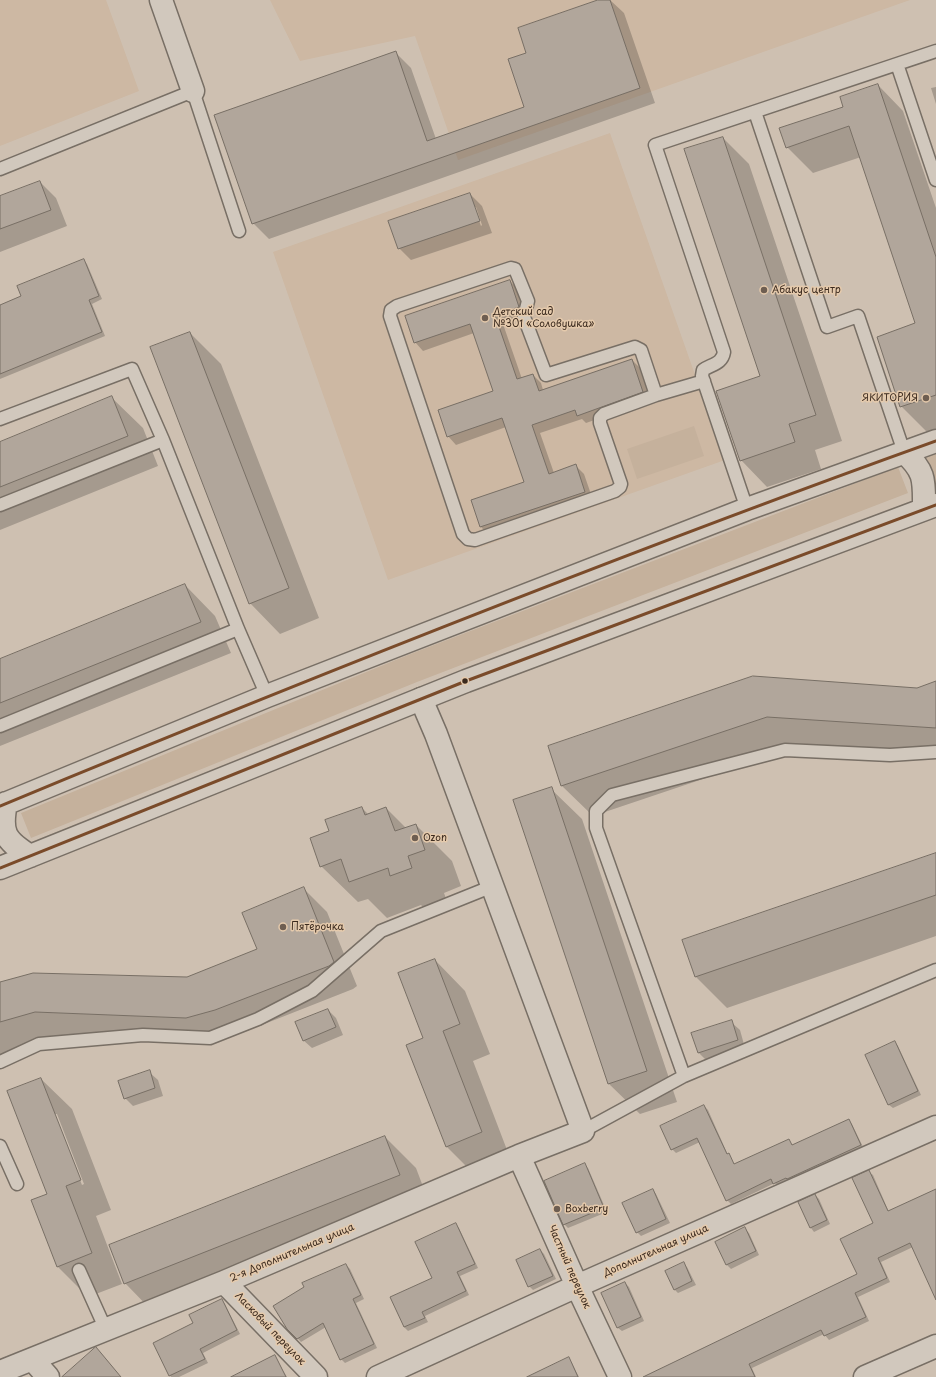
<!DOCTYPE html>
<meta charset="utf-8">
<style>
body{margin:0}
canvas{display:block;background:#cec0b1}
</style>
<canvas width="936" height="1377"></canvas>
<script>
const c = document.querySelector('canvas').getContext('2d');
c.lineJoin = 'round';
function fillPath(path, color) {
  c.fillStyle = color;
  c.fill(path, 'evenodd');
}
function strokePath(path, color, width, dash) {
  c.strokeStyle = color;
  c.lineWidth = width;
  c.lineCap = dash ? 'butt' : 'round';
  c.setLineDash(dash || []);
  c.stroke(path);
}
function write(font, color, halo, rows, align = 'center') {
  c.font = font + ' "Playpen Sans",sans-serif';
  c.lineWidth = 3;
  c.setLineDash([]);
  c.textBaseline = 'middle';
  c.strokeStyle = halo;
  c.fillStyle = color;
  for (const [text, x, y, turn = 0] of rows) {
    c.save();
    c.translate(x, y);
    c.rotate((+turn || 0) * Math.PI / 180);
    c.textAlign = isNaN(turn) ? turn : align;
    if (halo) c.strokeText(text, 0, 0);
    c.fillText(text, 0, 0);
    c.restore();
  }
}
fillPath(new Path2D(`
 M0 0H106L139 91 0 146Z
 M270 0H910L458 160 415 36 300 61Z
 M610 133 725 460 388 580 273 252Z`), '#cdb8a3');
fillPath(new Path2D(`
 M694 426 704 456 637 479 627 449Z
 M936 451V484H935L923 456Z
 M898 467 908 493 417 682 31 838 21 813 408 655Z`), '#c5b19c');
fillPath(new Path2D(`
 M601 0H610L624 13 655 103 269 239 253 223 395 52 411 68 436 139 525 107 527 53Z
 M878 85 903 111 936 208V429L927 432 901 406 916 324 861 157 813 173 787 147Z
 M936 87V104L931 88Z
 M723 138 749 164 842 441 815 450 821 469 767 487 741 460 762 376Z
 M40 182 56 198 67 226 0 252V197Z
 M470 194 482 206 492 233 411 260 399 248ZM474 207H476L482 225 481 226Z
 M83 260 87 264 102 299 92 304 105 336 0 379V306L22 297Z
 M510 281 518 289 526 316 503 324 522 379 533 375 541 383 543 390 632 360 640 368 651 400 586 423 582 419 540 433 554 473 576 466 584 474 593 500 489 535 481 527 525 483 506 427 456 445 448 436 494 392 474 333 423 351 415 342Z
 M190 333 221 364 319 618 280 634 250 603Z
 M112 398 143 428 158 466 0 530V443Z
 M185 585 215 616 231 653 0 746V660Z
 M936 682V756L798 747 593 816 562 786 549 746 917 689Z
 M551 789 582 819 677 1102 640 1114 609 1084 514 801Z
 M362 808 368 814 386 808 406 828 416 825 452 861 461 886 444 893 448 904 428 912 421 905 387 918 368 899 358 902 321 866 330 832Z
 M936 855V936L727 1008 696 977 684 941Z
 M304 889 327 912 357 986 353 989 239 1034 211 1042 59 1035 29 1044 0 1056V983L187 978 259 950Z
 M435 960 465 991 490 1054 473 1061 512 1163 477 1177 446 1146 425 1039Z
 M328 1010 336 1018 343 1035 312 1048 303 1040Z
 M731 1022 740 1030 745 1048 707 1061 698 1052Z
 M895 1042 898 1046 921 1095 893 1108 889 1105Z
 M149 1072 158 1080 163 1096 133 1106 125 1098Z
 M41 1079 72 1109 111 1210 96 1216 122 1284 88 1297 57 1266 48 1194ZM54 1114H57L84 1184 82 1185Z
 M704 1106 708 1110 728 1155 735 1165 789 1140 793 1146 849 1120 852 1124 864 1149 778 1187 775 1183 731 1204 727 1200 700 1142 676 1153 672 1149Z
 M385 1137 416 1168 430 1205 155 1314 125 1283Z
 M584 1165 588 1168 607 1212 568 1228 564 1224Z
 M869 1172 873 1175 889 1212 936 1190V1287L913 1247 881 1262 890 1282 858 1297 869 1321 829 1340 824 1334 752 1368 756 1377H654L858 1274 874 1224Z
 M653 1190 656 1194 670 1223 641 1236 637 1232Z
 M815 1195 819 1199 830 1224 814 1232 811 1228 799 1203Z
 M455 1224 459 1228 478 1268 460 1276 469 1295 425 1316 428 1322 408 1331 404 1327 391 1298 433 1278Z
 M745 1229 749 1233 759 1255 731 1269 727 1265 716 1242Z
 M540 1250 544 1254 556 1279 533 1290 529 1286Z
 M683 1264 687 1267 696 1285 678 1293 675 1290Z
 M346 1265 350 1269 364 1299 356 1303 377 1348 345 1363 341 1359 326 1327 301 1342 288 1328 305 1288Z
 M625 1283 629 1287 644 1321 622 1331 618 1328 602 1294Z
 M222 1300 225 1304 240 1334 203 1353 208 1363 179 1377H171L154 1343 195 1323Z
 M275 1357 287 1377H247Z
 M569 1359 572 1363 579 1377H546Z`), '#0003');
const building = new Path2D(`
 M598 0H610L640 88 252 224 214 115 396 51 427 141 524 107 508 59 526 53 518 28Z
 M878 84 936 257V395L900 407 877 337 915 323 849 126 786 148 779 128 843 107 840 97Z
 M723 137 816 415 789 424 795 442 740 461 716 391 760 376 684 149Z
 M40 181 51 210 0 229V196Z
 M470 193 480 221 398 249 388 221Z
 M84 259 99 296 89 300 102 332 0 374V305L21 296 17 286Z
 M510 280 519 307 495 315 517 379 533 374 539 391 632 359 643 392 577 416 575 410 532 425 549 474 576 464 585 492 480 527 471 500 524 482 502 418 447 437 438 410 493 391 470 324 414 343 405 316Z
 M190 332 289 588 249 604 150 347Z
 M112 396 128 436 0 487V442Z
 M185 584 201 622 0 703V659Z
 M753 676 917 688 936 681V728L767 717 561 786 548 746Z
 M552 787 647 1071 608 1084 513 800Z
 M362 807 365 815 386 807 395 831 416 824 425 850 408 856 412 868 390 876 388 868 349 882 341 859 320 867 310 838 329 831 325 820Z
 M936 853V895L695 977 682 940Z
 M304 887 334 962 329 966 215 1010 186 1018 35 1012 0 1022V982L33 973 187 977 257 949 242 913Z
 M435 959 460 1024 443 1031 482 1132 446 1147 406 1045 423 1038 398 973Z
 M328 1009 336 1027 303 1041 295 1022Z
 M732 1020 738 1040 698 1053 691 1033Z
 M895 1041 918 1091 888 1105 865 1055Z
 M150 1070 155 1088 124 1099 118 1081Z
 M41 1078 81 1180 66 1186 92 1253 57 1267 31 1200 47 1194 7 1091Z
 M704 1105 727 1154 729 1153 734 1164 789 1139 792 1145 849 1119 861 1145 787 1179 786 1178 773 1184 771 1179 726 1201 697 1138 671 1150 660 1126Z
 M385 1136 400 1175 124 1284 109 1245Z
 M585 1163 604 1208 563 1225 544 1181Z
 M869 1170 888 1211 936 1189V1300L910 1243 878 1258 887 1278 855 1293 866 1317 824 1336 821 1330 749 1364 755 1377H643L857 1274 840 1239 873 1223 852 1178Z
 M653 1189 666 1219 636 1233 622 1203Z
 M815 1194 827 1220 810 1228 798 1202Z
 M456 1223 475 1264 457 1272 466 1291 422 1312 425 1318 404 1327 390 1297 432 1278 415 1242Z
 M745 1227 756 1251 726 1265 715 1242Z
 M540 1249 553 1276 528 1287 516 1260Z
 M684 1262 692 1281 674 1290 665 1271Z
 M346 1264 361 1295 353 1299 374 1344 340 1360 323 1323 297 1339 287 1329 273 1306 304 1287 302 1283Z
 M625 1282 641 1317 617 1328 601 1293Z
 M222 1299 237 1330 200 1349 205 1359 169 1376 153 1343 193 1323 189 1315Z
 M96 1347 121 1377H62Z
 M275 1355 286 1377H231Z
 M569 1357 578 1377H527Z`);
fillPath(building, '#b1a69b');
strokePath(building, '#786f65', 1);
const service = new Path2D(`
 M897 64 936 180
 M755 112 827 327 858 316 904 452
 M0 169 193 91 239 231
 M656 395 604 414 600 418V423L621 484 620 487 615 491 475 540 468 539 463 534 390 316 391 310 397 306 511 268 515 269 528 301 524 317 546 375 635 347 641 350 656 395 704 381
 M0 419 132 369 163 440
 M0 505 163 440 238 629 267 696
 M747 509 702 376 703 370C712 364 722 364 724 352L655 145 936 51
 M0 726 238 629
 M0 1062 39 1044 143 1035 210 1038 258 1019 312 991 381 931 493 886
 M684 1076 596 828V811L612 795 785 750 890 755 936 752
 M583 1131 684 1076 936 970
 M0 1146 17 1184
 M79 1270 106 1330`);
const minor = new Path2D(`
 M161 0 193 91
 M519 1156 577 1286 620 1377
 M224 1282 316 1377
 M33 1360 48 1377
 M0 1372 224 1282 519 1156 583 1131 436 734 421 699
 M378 1377 577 1286 936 1127
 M865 1377 936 1346`);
const primary = new Path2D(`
 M904 452C926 472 924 481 924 509
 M6 803C0 833 5 840 30 856
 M0 806 267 696 747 509 936 441
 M0 868 466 681 936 505`);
strokePath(service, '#786f65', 15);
strokePath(minor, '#786f65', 25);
strokePath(primary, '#786f65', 25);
strokePath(service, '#d1c8bd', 12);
strokePath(minor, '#d1c8bd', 22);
strokePath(primary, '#d1c8bd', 22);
strokePath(new Path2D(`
 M0 806C310 678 621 554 936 441
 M0 868 466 681 936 505`), '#7a4b2a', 3);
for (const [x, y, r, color] of [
 [764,290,4,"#6e5e51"],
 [485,318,4,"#6e5e51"],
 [926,398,4,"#6e5e51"],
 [465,681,3.5,"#3b2a1e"],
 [415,838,4,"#6e5e51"],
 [283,927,4,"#6e5e51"],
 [557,1209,4,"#6e5e51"]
]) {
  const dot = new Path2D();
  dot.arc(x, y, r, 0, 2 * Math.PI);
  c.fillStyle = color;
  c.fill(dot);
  strokePath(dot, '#e5caac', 1.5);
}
write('10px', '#3b2a1e', '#e5caac', [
 ["Абакус центр",772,290],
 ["Детский сад",493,312],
 ["№301 «Соловушка»",493,324],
 ["ЯКИТОРИЯ",918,398,"right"],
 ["Ozon",423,838],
 ["Пятёрочка",291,927],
 ["Boxberry",565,1209]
], 'left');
write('10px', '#3b2a1e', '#e5caac', [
 ["Дополнительная улица",656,1251,-24],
 ["2-я Дополнительная улица",292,1253,-23],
 ["Частный переулок",569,1267,66],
 ["Ласковый переулок",270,1329,46]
]);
</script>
